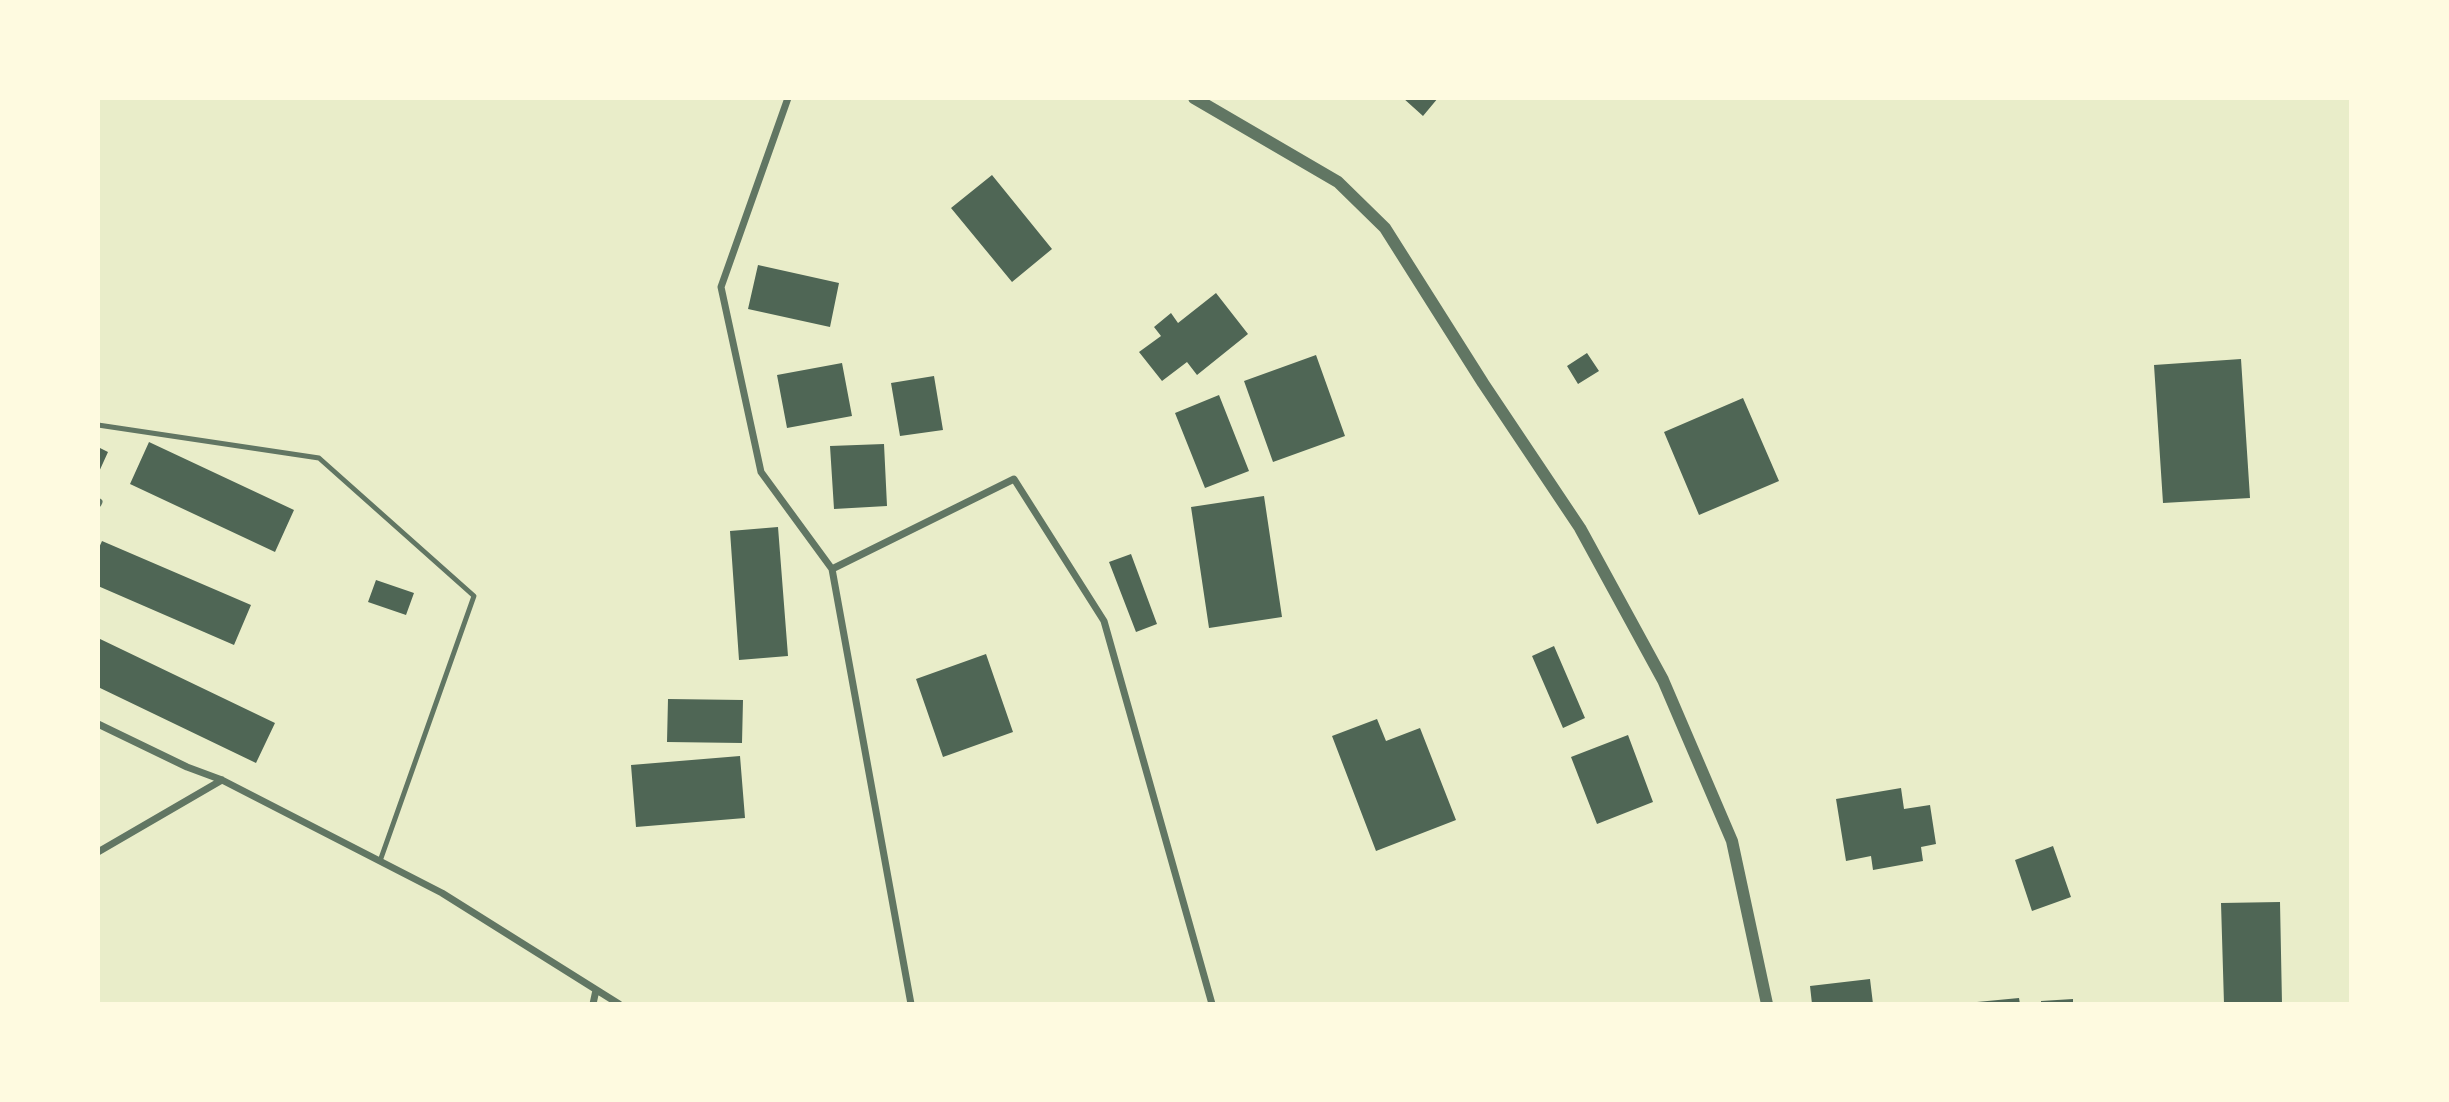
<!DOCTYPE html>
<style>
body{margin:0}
#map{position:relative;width:2449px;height:1102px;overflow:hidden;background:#e9edc9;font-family:Signika,sans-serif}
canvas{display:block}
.frame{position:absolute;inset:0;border:100px solid #fefae0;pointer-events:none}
</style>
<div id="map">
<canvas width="2449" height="1102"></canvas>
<div class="frame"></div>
</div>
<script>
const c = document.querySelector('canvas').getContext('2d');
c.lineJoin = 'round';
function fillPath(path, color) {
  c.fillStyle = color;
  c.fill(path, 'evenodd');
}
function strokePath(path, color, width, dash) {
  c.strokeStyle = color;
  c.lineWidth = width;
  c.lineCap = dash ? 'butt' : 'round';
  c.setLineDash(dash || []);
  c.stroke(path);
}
fillPath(new Path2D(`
 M1403 98H1438L1423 116Z
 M992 175 1052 249 1012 282 951 208Z
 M758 265 839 283 830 327 748 309Z
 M1216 293 1248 334 1197 375 1187 362 1162 381 1139 352 1161 336 1154 327 1171 313 1178 323Z
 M1587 353 1599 371 1578 384 1567 366Z
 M1316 355 1345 436 1273 462 1244 381Z
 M2241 359 2250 498 2163 503 2154 365Z
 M842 363 852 416 787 428 777 375Z
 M934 376 943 430 900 436 891 383Z
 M1219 395 1249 471 1205 488 1175 413Z
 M1743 398 1779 481 1699 515 1664 432Z
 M149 442 294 510 275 552 130 484Z
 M884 444 887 506 834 509 830 446Z
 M98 447 108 452 98 474Z
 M1264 496 1282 617 1209 628 1191 507Z
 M778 527 788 656 739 660 730 531Z
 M102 541 251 605 234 645 98 586V550Z
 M1131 554 1157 624 1136 632 1109 562Z
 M376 580 414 593 406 615 368 602Z
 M98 638 275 723 256 763 98 687Z
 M1554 646 1585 718 1563 728 1532 656Z
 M986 654 1013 732 943 757 916 679Z
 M668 699 743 700 742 743 667 742Z
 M1377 719 1386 741 1420 728 1456 820 1376 851 1332 736Z
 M1628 735 1653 802 1597 824 1571 757Z
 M740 756 745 818 636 827 631 765Z
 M1901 788 1904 809 1930 805 1936 844 1921 847 1923 861 1873 870 1871 856 1846 861 1836 799Z
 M2053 846 2071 897 2032 911 2015 860Z
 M2280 902 2282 1004H2224L2221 903Z
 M1870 979 1873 1004H1812L1810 986Z
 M2019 998 2020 1004H1977V1002Z
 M2073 999V1004H2041V1001Z`), '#4f6655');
strokePath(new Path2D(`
 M98 425 319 458 474 596 380 861`), '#617663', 5);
strokePath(new Path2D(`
 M788 98 721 287 761 472 832 569
 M98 504 99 502
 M98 724 187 767 222 780 442 893 619 1004
 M98 852 222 780
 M593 1004 596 990
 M911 1004 832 569 1014 479 1104 621 1212 1004`), '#617663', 7);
strokePath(new Path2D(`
 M1194 98 1338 182 1385 228 1483 383 1580 528 1663 680 1732 841 1767 1004`), '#617663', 12);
</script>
